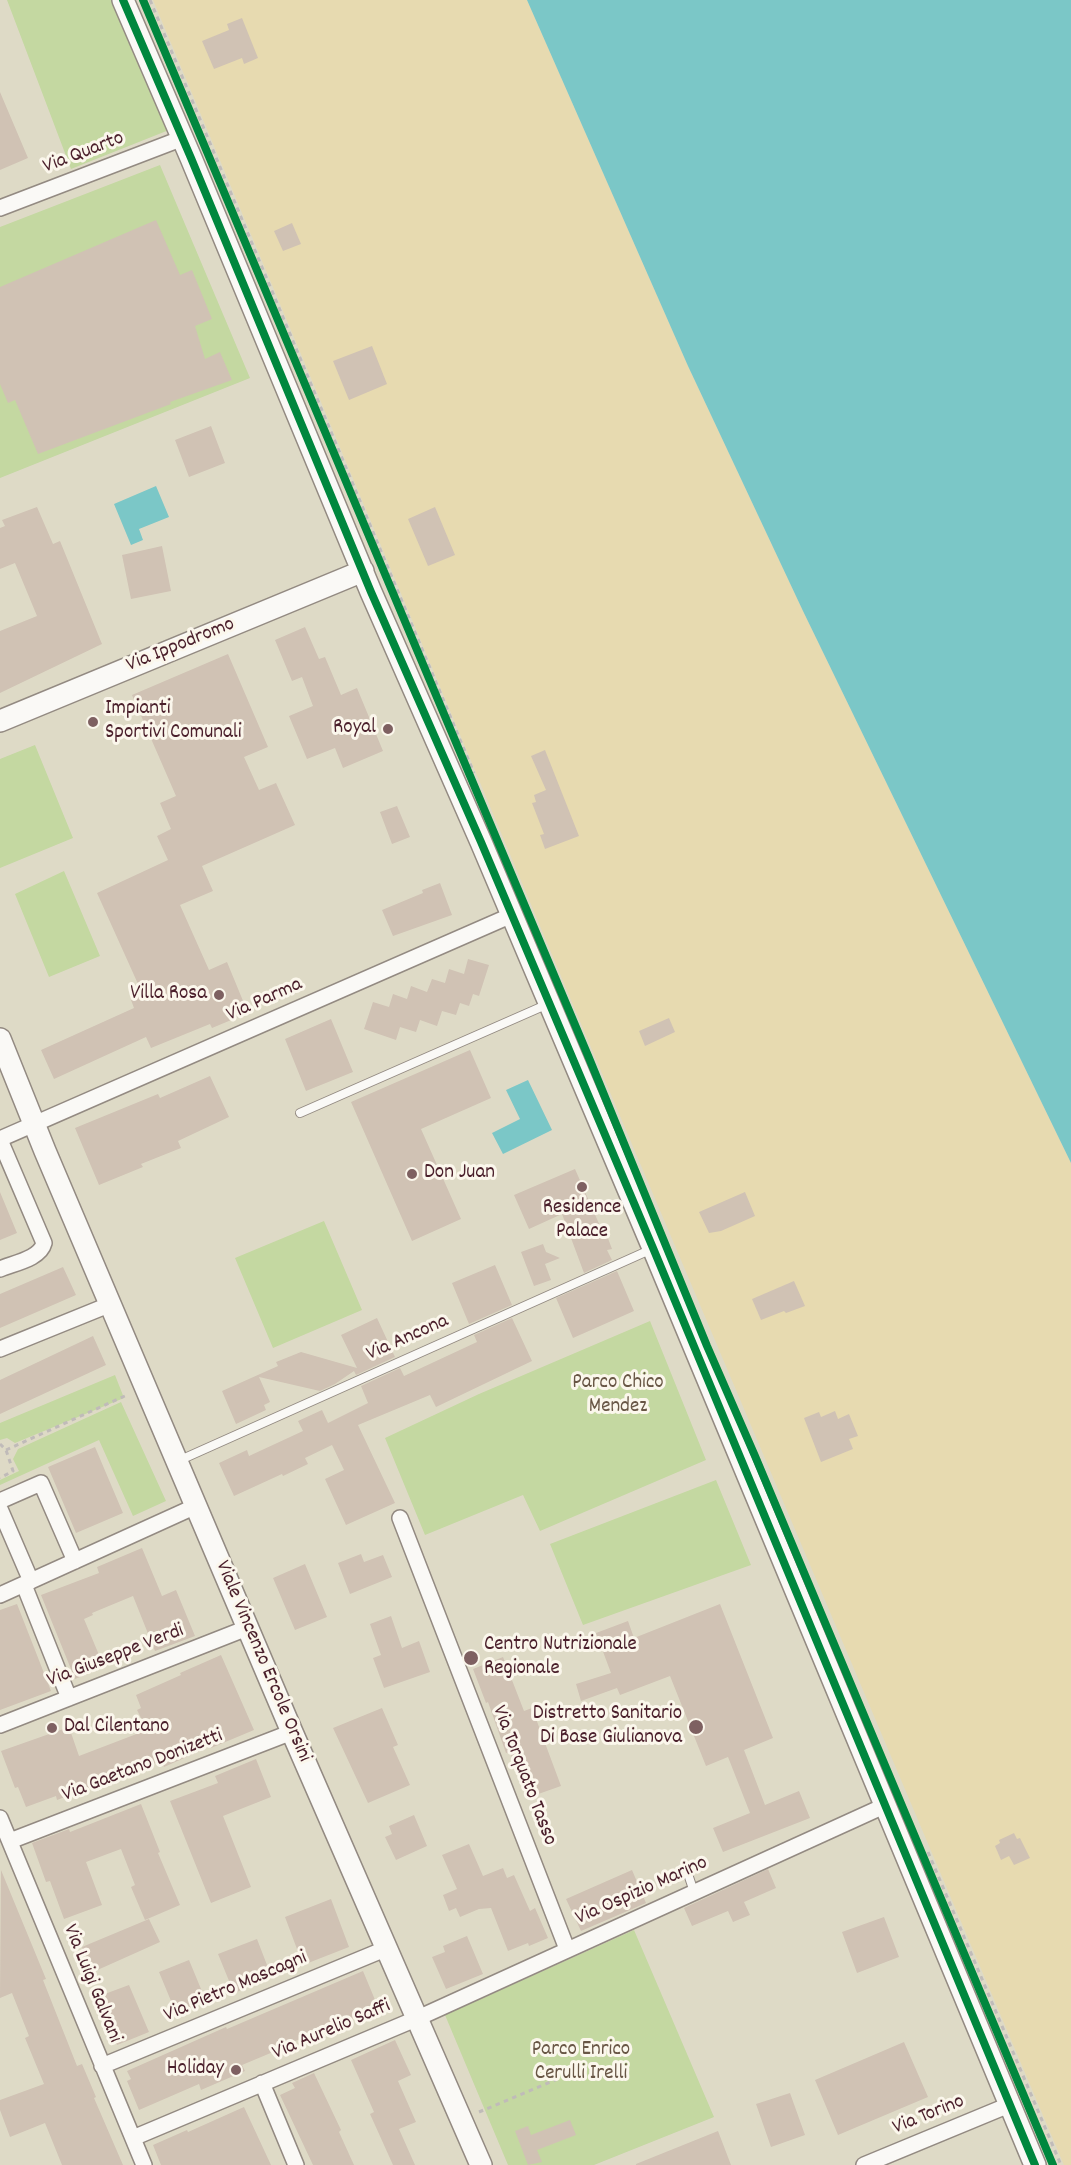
<!DOCTYPE html>
<style>
body{margin:0}
canvas{display:block;background:#dedac6}
</style>
<canvas width="1071" height="2165"></canvas>
<script>
const c = document.querySelector('canvas').getContext('2d');
c.lineJoin = 'round';
function fillPath(path, color) {
  c.fillStyle = color;
  c.fill(path, 'evenodd');
}
function strokePath(path, color, width, dash) {
  c.strokeStyle = color;
  c.lineWidth = width;
  c.lineCap = dash ? 'butt' : 'round';
  c.setLineDash(dash || []);
  c.stroke(path);
}
function write(font, color, halo, rows, align = 'center') {
  c.font = font + ' Dekko,sans-serif';
  c.lineWidth = 6;
  c.setLineDash([]);
  c.textBaseline = 'middle';
  c.strokeStyle = halo;
  c.fillStyle = color;
  for (const [text, x, y, turn = 0] of rows) {
    c.save();
    c.translate(x, y);
    c.rotate((+turn || 0) * Math.PI / 180);
    c.textAlign = isNaN(turn) ? turn : align;
    if (halo) c.strokeText(text, 0, 0);
    c.fillText(text, 0, 0);
    c.restore();
  }
}
fillPath(new Path2D(`
 M7 0H113L169 130 71 169Z
 M160 165 250 378 0 478V227Z
 M35 745 73 838 0 868V759Z
 M64 871 100 956 49 977 15 894Z
 M324 1221 362 1310 273 1348 235 1258Z
 M650 1321 706 1460 540 1531 523 1495 425 1535 385 1438 479 1394Z
 M115 1375 124 1398 15 1443 7 1438 0 1440V1423Z
 M121 1402 166 1501 133 1516 99 1440 0 1485V1480L19 1471 13 1459 18 1449Z
 M716 1480 751 1565 583 1625 550 1544Z
 M634 1930 714 2117 594 2165H508L445 2015Z`), '#c4d8a1');
fillPath(new Path2D(`
 M153 0H527L688 366 803 611 1071 1163V2165H1064L568 993Z`), '#e7dab0');
fillPath(new Path2D(`
 M527 0H1071V1163L803 611 688 366Z
 M156 486 169 517 139 529 143 540 131 545 114 504Z
 M528 1080 552 1130 503 1154 492 1133 520 1119 506 1090Z`), '#7bc7c7');
fillPath(new Path2D(`
 M242 18 258 58 244 64 242 58 214 69 202 41 229 30 227 24Z
 M0 92 28 158 0 170Z
 M156 220 180 275 192 270 212 319 195 326 205 359 220 352 232 380 170 402 171 404 38 454 15 400 8 403 0 384V287Z
 M292 223 301 244 283 251 274 231Z
 M372 346 387 384 349 400 333 361Z
 M211 426 225 463 189 477 175 440Z
 M37 507 53 544 60 541 102 644 0 693V631L37 616 15 563 0 569V528L5 526 2 520Z
 M435 507 455 555 428 566 408 519Z
 M162 546 171 591 131 599 122 555Z
 M305 627 319 659 325 657 341 695 357 688 383 751 343 768 335 748 307 759 289 716 313 706 302 677 292 681 275 640Z
 M228 654 268 747 244 757 259 790 276 783 295 825 202 866 213 891 180 905 209 970 227 962 248 1013 212 1028 210 1024 151 1048 146 1037 54 1079 41 1050 134 1008 131 1000 143 995 97 893 168 860 157 836 171 829 160 803 176 796 132 695Z
 M545 750 579 836 545 849 540 835 544 834 532 803 536 802 534 795 546 790 531 756Z
 M397 806 410 837 392 844 380 812Z
 M440 883 452 915 393 936 382 910 423 893 422 890Z
 M468 959 489 965 479 996 473 994 469 1006 460 1003 456 1015 442 1011 437 1026 420 1020 416 1032 400 1027 396 1040 364 1029 373 1002 389 1007 393 994 407 999 411 986 427 992 432 979 445 983 449 969 464 974Z
 M669 1018 675 1032 645 1046 639 1031Z
 M331 1019 353 1072 306 1091 285 1039Z
 M470 1050 491 1098 421 1129 461 1219 412 1241 351 1102Z
 M210 1076 229 1117 178 1141 181 1148 141 1164 143 1167 99 1185 75 1128 158 1094 160 1098Z
 M575 1169 600 1226 603 1225 612 1249 607 1250 612 1260 584 1273 562 1214 529 1229 514 1195Z
 M0 1192 17 1233 0 1240Z
 M745 1192 755 1216 721 1231 709 1233 699 1212Z
 M543 1244 546 1252 560 1258 545 1264 551 1280 534 1286 521 1252Z
 M495 1265 512 1305 469 1324 452 1283Z
 M63 1267 76 1295 0 1328V1294Z
 M617 1271 634 1311 573 1338 556 1298Z
 M794 1281 805 1306 786 1313 784 1311 761 1320 752 1299Z
 M377 1318 395 1357 356 1375 354 1371 335 1384 320 1391 259 1377 270 1402 264 1405 266 1410 236 1424 222 1391 278 1366 276 1362 301 1352 357 1368 341 1335Z
 M512 1318 532 1361 436 1407 430 1395 358 1425 395 1503 346 1525 325 1479 344 1470 332 1445 305 1458 308 1464 283 1476 282 1474 234 1496 219 1463 247 1450 249 1456 303 1431 298 1421 322 1410 328 1423 368 1403 361 1386 400 1368 404 1376 477 1342 474 1335Z
 M93 1336 106 1365 0 1414V1380Z
 M835 1411 838 1419 849 1414 858 1436 849 1439 853 1449 821 1462 804 1418 819 1412 821 1417Z
 M95 1447 123 1513 76 1533 48 1467Z
 M142 1548 162 1596 176 1590 195 1636 155 1651 133 1596 92 1613 93 1615 84 1619 104 1667 75 1679 41 1595 99 1573 97 1567Z
 M361 1554 364 1562 383 1555 392 1577 350 1594 338 1563Z
 M305 1564 327 1617 295 1630 273 1578Z
 M17 1604 51 1691 0 1710V1610Z
 M720 1604 773 1738 744 1750 765 1805 799 1791 810 1818 723 1852 713 1828 750 1813 728 1757 706 1766 670 1676 620 1695 617 1688 581 1701 576 1684 611 1673 596 1633 628 1621 634 1638Z
 M391 1616 402 1648 419 1641 430 1672 384 1688 373 1658 381 1655 370 1624Z
 M221 1655 254 1730 211 1748V1746L164 1767 161 1761 57 1800 56 1796 26 1807 18 1787 15 1788 1 1751 69 1727 79 1756 147 1730 137 1710 141 1708 136 1695 181 1675 180 1673Z
 M503 1657 524 1711 532 1708 561 1786 527 1798 510 1752 506 1753 488 1702 486 1703 473 1669Z
 M382 1708 398 1745 393 1747 410 1785 368 1803 333 1728Z
 M256 1759 271 1797 223 1816 251 1887 211 1903 170 1801 218 1783 215 1776Z
 M141 1804 160 1852 158 1853 180 1905 145 1920 131 1887 135 1885 121 1849 86 1862 102 1905 64 1919 50 1881 46 1882 32 1843 69 1829 70 1832Z
 M414 1815 427 1846 396 1860 385 1837 392 1834 389 1826Z
 M1014 1833 1017 1839 1020 1838 1030 1858 1014 1865 1009 1856 1001 1860 995 1846 1000 1843 999 1840Z
 M469 1844 483 1876 503 1868 507 1878 514 1875 530 1911 535 1908 548 1938 529 1946 528 1943 508 1951 491 1908 479 1909 460 1917 456 1908 449 1911 443 1895 457 1889 442 1855Z
 M768 1869 776 1888 744 1902 750 1915 733 1922 728 1911 692 1926 684 1908Z
 M1 1870 46 1979 43 1980 77 2066 82 2064 96 2097 94 2098 123 2165H62L45 2123 10 2137 0 2110V2100L44 2084 25 2038 29 2036 12 1993 0 1998Z
 M632 1870 646 1903 581 1931 566 1899Z
 M331 1899 349 1947 303 1965 285 1917Z
 M884 1917 899 1957 857 1973 842 1932Z
 M149 1919 160 1942 93 1972 82 1947Z
 M467 1936 483 1974 446 1989 432 1957 445 1952 443 1946Z
 M257 1939 272 1978 234 1993 218 1954Z
 M189 1960 206 2001 176 2013 159 1972Z
 M363 1971 378 2007 331 2028 284 2045 285 2047 242 2065 245 2071 201 2090 199 2084 139 2110 127 2081 131 2079 127 2071 226 2027 227 2029Z
 M129 1985 149 2032 117 2045 103 2012 109 2010 102 1995Z
 M395 2040 411 2075 398 2081 416 2122 399 2129 415 2165H393L370 2114 374 2112 351 2060Z
 M904 2042 928 2097 838 2135 815 2080Z
 M314 2073 341 2130 339 2132 354 2165H313L280 2095 295 2088 292 2083Z
 M790 2093 805 2135 771 2147 756 2104Z
 M244 2107 271 2165H161L153 2145 187 2130 188 2132Z
 M570 2120 576 2135 537 2150 542 2162 528 2165 515 2131 528 2126 531 2135Z
 M718 2131 731 2165H636V2164Z`), '#d0c2b4');
const lane = new Path2D(`
 M300 1113 548 1004
 M178 1461 652 1249
 M687 1871 694 1892`);
const street = new Path2D(`
 M0 208 183 138
 M0 1139 512 915
 M0 1140 44 1243C40 1259 14 1263 0 1269
 M0 1349 111 1304
 M0 1501 41 1483 75 1561
 M0 1509 31 1581
 M400 1518 567 1949
 M24 1585 69 1698
 M0 1595 196 1506
 M0 1725 247 1628
 M0 1818 144 2165
 M10 1841 292 1732
 M102 2066 385 1949
 M262 2083 296 2165
 M133 2138 418 2018 884 1806
 M864 2165 1009 2105`);
const secondary = new Path2D(`
 M123 0 191 158 371 592 481 842 653 1248 1035 2165
 M0 721 363 571
 M0 1039 45 1151 292 1732 481 2165`);
strokePath(lane, '#938a82', 10);
strokePath(street, '#938a82', 18);
strokePath(secondary, '#938a82', 24);
strokePath(new Path2D(`
 M150 0 474 773
 M0 1444 6 1450 13 1471 0 1478
 M6 1450 127 1395
 M928 1852 1061 2165
 M479 2112 574 2072`), '#c0bbb9', 3, [4.5, 4.5]);
strokePath(lane, '#faf9f6', 8);
strokePath(street, '#faf9f6', 15);
strokePath(secondary, '#faf9f6', 21);
strokePath(new Path2D(`
 M123 0 191 158 371 592 481 842 653 1248 1035 2165
 M143 0 589 1058 707 1346 755 1456 1053 2165`), '#00873e', 8);
for (const [x, y, r, color] of [
 [93,722,6,"#7e6061"],
 [388,729,6,"#7e6061"],
 [219,995,6,"#7e6061"],
 [412,1174,6,"#7e6061"],
 [582,1187,6,"#7e6061"],
 [471,1658,8,"#7e6061"],
 [696,1727,8,"#7e6061"],
 [52,1728,6,"#7e6061"],
 [236,2070,6,"#7e6061"]
]) {
  const dot = new Path2D();
  dot.arc(x, y, r, 0, 2 * Math.PI);
  c.fillStyle = color;
  c.fill(dot);
  strokePath(dot, '#fbf7ec', 2);
}
write('21px', '#4a1f2b', '#fbf7ec', [
 ["Via Quarto",84,154,-21],
 ["Via Ippodromo",181,646,-22],
 ["Via Parma",265,1001,-24],
 ["Via Ancona",408,1339,-24],
 ["Via Giuseppe Verdi",116,1657,-21],
 ["Viale Vincenzo Ercole Orsini",262,1662,67],
 ["Via Gaetano Donizetti",143,1767,-21],
 ["Via Torquato Tasso",523,1776,69],
 ["Via Ospizio Marino",642,1892,-24],
 ["Via Luigi Galvani",91,1984,68],
 ["Via Pietro Mascagni",236,1988,-23],
 ["Via Aurelio Saffi",332,2031,-23],
 ["Via Torino",929,2116,-22]
]);
write('21px', '#4a1f2b', '#fbf7ec', [
 ["Impianti",105,710],
 ["Sportivi Comunali",105,734],
 ["Royal",376,729,"right"],
 ["Villa Rosa",207,995,"right"],
 ["Don Juan",424,1174],
 ["Residence",582,1209,"center"],
 ["Palace",582,1233,"center"],
 ["Centro Nutrizionale",484,1646],
 ["Regionale",484,1670],
 ["Distretto Sanitario",682,1715,"right"],
 ["Di Base Giulianova",682,1739,"right"],
 ["Dal Cilentano",64,1728],
 ["Holiday",224,2070,"right"]
], 'left');
write('21px', '#685645', '#fbf7ec', [
 ["Parco Chico",618,1384],
 ["Mendez",618,1408],
 ["Parco Enrico",581,2051],
 ["Cerulli Irelli",581,2075]
]);
</script>
